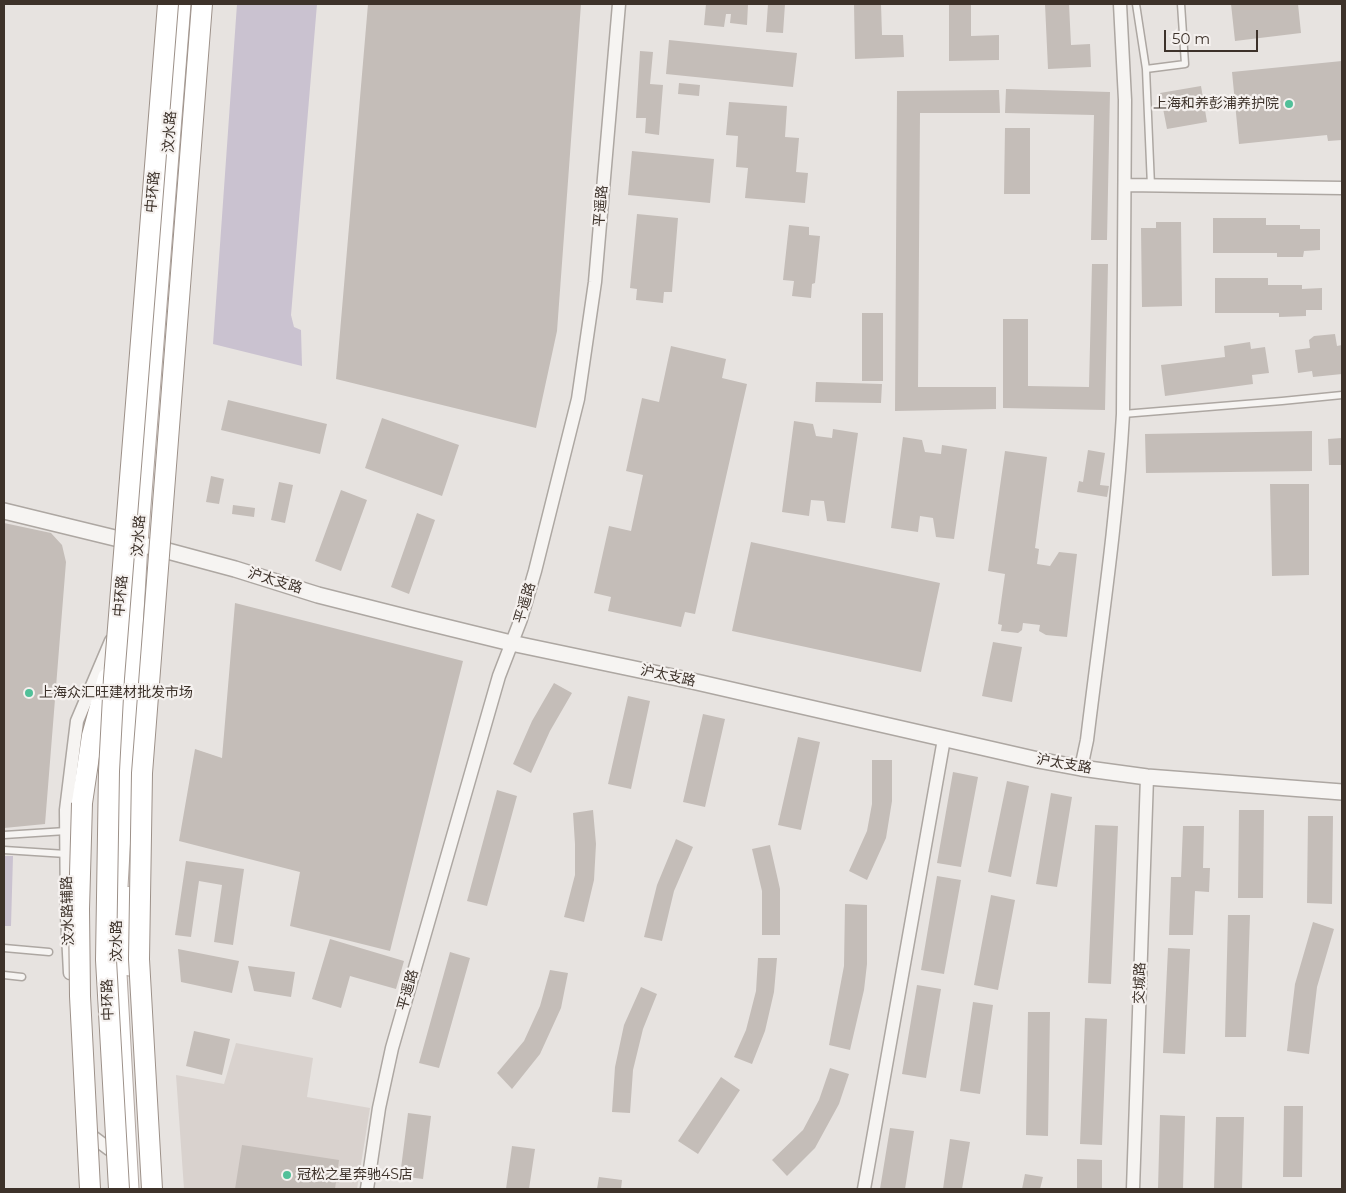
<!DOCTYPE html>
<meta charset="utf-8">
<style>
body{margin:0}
#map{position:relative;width:1346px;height:1193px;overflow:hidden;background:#e7e3e0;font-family:Montserrat,sans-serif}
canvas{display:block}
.frame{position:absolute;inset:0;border:5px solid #3d322a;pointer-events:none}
.scale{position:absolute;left:1164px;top:30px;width:94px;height:22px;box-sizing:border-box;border:2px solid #3d322a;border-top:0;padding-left:6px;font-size:15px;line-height:18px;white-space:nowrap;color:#3d322a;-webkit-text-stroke:4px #f5f1ef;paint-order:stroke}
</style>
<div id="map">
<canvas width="1346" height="1193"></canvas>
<div class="frame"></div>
<div class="scale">50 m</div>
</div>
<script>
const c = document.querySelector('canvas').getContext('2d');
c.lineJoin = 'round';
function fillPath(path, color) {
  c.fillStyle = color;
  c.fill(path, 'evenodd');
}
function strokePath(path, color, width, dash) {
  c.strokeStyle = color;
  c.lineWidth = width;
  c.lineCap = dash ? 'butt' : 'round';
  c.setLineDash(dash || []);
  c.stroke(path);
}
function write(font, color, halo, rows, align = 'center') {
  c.font = font + ' Montserrat,"Noto Sans SC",sans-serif';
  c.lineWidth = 4.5;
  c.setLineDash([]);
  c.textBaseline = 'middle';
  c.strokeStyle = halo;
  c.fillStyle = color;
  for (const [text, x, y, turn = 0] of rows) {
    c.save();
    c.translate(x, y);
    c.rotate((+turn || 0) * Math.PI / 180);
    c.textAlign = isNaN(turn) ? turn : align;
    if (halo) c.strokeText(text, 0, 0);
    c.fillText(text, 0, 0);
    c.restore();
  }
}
fillPath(new Path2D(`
 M236 1043 313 1058 307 1097 370 1108 357 1189H184L176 1075 224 1084Z`), '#d9d2ce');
fillPath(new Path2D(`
 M237 4H317L291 315 294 327 301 330 302 366 213 344Z
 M4 856H13L11 926H4Z`), '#cac2d0');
fillPath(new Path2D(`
 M368 4H581L557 331 536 428 336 379Z
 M706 4H748L747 25 730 23 731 14H726L724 27 704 25Z
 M768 4H785L783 33 766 32Z
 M854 4H881L882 35H903L904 57 855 59Z
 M949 4H971V36L999 35V60L949 61Z
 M1045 4H1069L1071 45 1090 44 1091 67 1048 69Z
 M1231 4H1298L1301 33 1235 41Z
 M669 40 797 53 793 87 666 74Z
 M640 51 653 52 650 84 663 85 659 135 645 133 646 118H636Z
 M1342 61V140L1328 141 1327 135 1239 144 1232 72Z
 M679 83 700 85 699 96 678 94Z
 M1201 86 1207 122 1167 129 1160 93Z
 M1006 89 1110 92 1107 240H1091L1094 115 1005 113Z
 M999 90 1000 113H920L918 387H996V409L895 411 897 91Z
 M729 102 787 106 785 137 799 138 796 172 808 173 805 203 745 198 748 168 736 167 738 136 726 135Z
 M1005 128H1030V194H1004Z
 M632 151 714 159 710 203 628 195Z
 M637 214 678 218 672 292H664L663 303 636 300 637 289 630 288Z
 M1213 218H1266V225H1300V229H1320V250L1304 251 1303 257H1277V253H1213Z
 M1156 222H1181L1182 306 1142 307 1141 228H1156Z
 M789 225 809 227V235L820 236 815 283 812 284 811 298 792 296 794 281 783 280Z
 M1092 264H1108L1105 410 1003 408V319H1028V386L1089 387Z
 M1215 278H1268V285H1302V289L1322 288V310H1306V316L1279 317V313H1215Z
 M862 313H883V381H862Z
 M1335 334 1337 346 1342 345V374L1313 377 1312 371 1298 373 1295 350 1310 348 1309 340 1314 336Z
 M1250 342 1251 349 1265 347 1269 373 1252 375 1253 384 1165 396 1161 365 1225 357 1224 346Z
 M671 346 726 359 722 378 747 384 695 614 685 612 681 627 608 611 611 597 594 593 609 526 631 531 643 475 626 471 642 398 659 402Z
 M816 382 882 384 881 403 815 402Z
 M228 400 327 424 320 454 221 430Z
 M382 418 459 445 442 496 365 468Z
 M794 421 813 424 816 436 832 438 833 429 858 433 845 523 827 521 824 501 811 500 809 516 782 512Z
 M1312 431V471L1146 473 1145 434Z
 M903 437 922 440 925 452 941 454 942 445 967 449 954 539 936 537 933 518 920 516 918 532 891 528Z
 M1342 438V465H1329L1328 439Z
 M1088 450 1105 453 1100 485 1109 486 1107 497 1077 492 1079 481 1083 482Z
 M1005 451 1047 457 1035 548 1039 549 1037 564 1050 566 1059 552 1077 554 1067 637 1046 635 1039 631 1040 625 1023 623 1022 630 1018 633 1001 631 1002 625 998 624 1005 574 988 571Z
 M211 476 224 479 219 504 206 502Z
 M279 482 293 485 285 523 271 520Z
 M1270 484H1309V575L1272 576Z
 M341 490 367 500 341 571 315 561Z
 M233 505 255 508 254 517 232 514Z
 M417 513 435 520 409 594 391 587Z
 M4 523 51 533 62 545 66 562 45 824 4 828Z
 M751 542 940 583 921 672 732 631Z
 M235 603 463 661 390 951 290 926 300 872 179 841 195 749 222 758Z
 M993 642 1022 647 1012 702 982 696Z
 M554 683 572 693 550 731 531 773 513 764 532 721Z
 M628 696 650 701 631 789 608 784Z
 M703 714 725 719 705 807 683 802Z
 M798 737 820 742 801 830 778 825Z
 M872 760H892V801L886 838 867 880 849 871 867 831 872 804Z
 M953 772 978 777 961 867 937 863Z
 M1007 781 1029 786 1011 877 988 872Z
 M497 790 517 796 487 906 467 901Z
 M1051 793 1072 797 1057 887 1036 884Z
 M593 810 596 844 594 880 584 922 564 917 575 875V844L573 813Z
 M1239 810H1264L1263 898H1238Z
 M1308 816H1333L1332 904 1307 903Z
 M1095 825 1118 826 1111 984 1088 983Z
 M1183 826H1204L1203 868H1210L1209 892 1195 891 1193 935H1169L1171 877H1181Z
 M676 839 693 847 674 891 662 941 644 937 657 885Z
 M770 845 780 889V935H762V891L752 849Z
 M186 861 244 869 233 945 214 942 222 885 199 881 191 937 175 935Z
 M937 876 961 880 944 974 921 970Z
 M991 895 1015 900 998 990 974 985Z
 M845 904 867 905V964L864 990 850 1050 829 1045 844 966Z
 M1228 915H1250L1246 1037H1225Z
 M1313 922 1334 929 1317 987 1309 1054 1287 1051 1295 984Z
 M330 939 404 961 396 989 350 976 341 1008 312 999Z
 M1168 948 1190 949 1185 1054 1163 1053Z
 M178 949 239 961 232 993 181 982Z
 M450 952 470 958 439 1068 419 1063Z
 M758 958H777L774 992 765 1031 752 1064 734 1057 746 1030 756 991Z
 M248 966 295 972 291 997 254 991Z
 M550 970 568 973 561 1008 540 1054 512 1089 497 1073 524 1041 540 1006Z
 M917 985 941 989 926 1078 902 1074Z
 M641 987 657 994 643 1029 633 1070 630 1113 612 1112 615 1067 624 1025Z
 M973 1002 993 1005 980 1094 960 1091Z
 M1028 1012H1050L1048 1136 1026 1135Z
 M1085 1018 1107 1019 1102 1145 1080 1144Z
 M194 1031 230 1039 222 1075 186 1066Z
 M830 1068 849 1074 839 1104 815 1148 787 1176 772 1160 803 1130 819 1100Z
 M721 1077 740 1090 698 1154 678 1141Z
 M1284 1106H1303L1302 1177H1283Z
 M408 1113 431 1116 423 1179 400 1176Z
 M1160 1115 1185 1116 1183 1189H1158Z
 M1216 1117H1244L1242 1189H1214Z
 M890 1128 914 1131 905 1189H880Z
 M950 1139 970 1142 962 1189H943Z
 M242 1145 339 1160 335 1189H235Z
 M512 1146 535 1149 529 1189H506Z
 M1077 1159 1102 1160V1189H1077Z
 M1025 1174 1043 1177 1040 1189H1022Z
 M599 1177 622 1180 621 1189H597Z`), '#c4bdb8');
const service = new Path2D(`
 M1136 4 1146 69 1151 186
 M1146 69 1185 64 1181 4
 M1123 414 1282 401 1342 395
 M4 835 66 831
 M4 850 66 854
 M4 948 49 952
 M4 975 22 977`);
const minor = new Path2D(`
 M1125 185 1342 188
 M1081 768 1087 740C1100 632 1117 523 1123 414L1125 100 1120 4
 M70 973 67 915 66 810 77 721 111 641
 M85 1131 109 1149
 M367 1189 379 1108 392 1048 499 676 521 619 535 571 578 399 595 282 619 4
 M864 1189 944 739
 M1133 1189 1147 777`);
const tertiary = new Path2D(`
 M4 511 164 550 235 569 318 595 417 620 511 643 692 681 1038 760 1081 768 1147 777 1342 792`);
const primary = new Path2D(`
 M129 966 128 946 131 896
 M129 1189 115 938 138 543 181 4`);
const trunk = new Path2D(`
 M82 803 92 736 108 678`);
strokePath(service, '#ada7a2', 9);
strokePath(minor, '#ada7a2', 15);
strokePath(tertiary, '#ada7a2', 18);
strokePath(primary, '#b2a7a1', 21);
strokePath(trunk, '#9d9189', 22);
strokePath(service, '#f6f4f2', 6);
strokePath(minor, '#f6f4f2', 12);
strokePath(tertiary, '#f6f4f2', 15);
strokePath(primary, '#fff', 19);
strokePath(trunk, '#fff', 20);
const trunkBridge = new Path2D(`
 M82 803 79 909 80 996 90 1189
 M119 1189 106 960 109 771 114 678 168 4
 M152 1189 139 959 142 773 202 4`);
strokePath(trunkBridge, '#9d9189', 22, []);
strokePath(trunkBridge, '#fff', 20);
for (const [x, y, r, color] of [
 [1289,104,5,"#51c099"],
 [29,693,5,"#51c099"],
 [287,1175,5,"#51c099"]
]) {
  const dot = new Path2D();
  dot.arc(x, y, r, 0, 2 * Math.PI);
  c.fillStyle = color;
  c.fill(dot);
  strokePath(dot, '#f5f1ef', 2);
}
write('14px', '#3d322a', '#f5f1ef', [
 ["上海和养彭浦养护院",1279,104,"right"],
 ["上海众汇旺建材批发市场",39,693],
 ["冠松之星奔驰4S店",297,1175]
], 'left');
write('14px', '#3d322a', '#f5f1ef', [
 ["汶水路",170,132,-86],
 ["中环路",153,192,-85],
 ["平遥路",601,206,-85],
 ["汶水路",139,536,-86],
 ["沪太支路",275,581,17],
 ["中环路",121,596,-85],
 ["平遥路",525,603,-73],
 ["沪太支路",668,676,12],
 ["沪太支路",1064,764,10],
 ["汶水路辅路",68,911,-92],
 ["汶水路",117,941,-90],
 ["交城路",1140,983,-88],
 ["平遥路",408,990,-74],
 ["中环路",108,1000,-92]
]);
</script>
